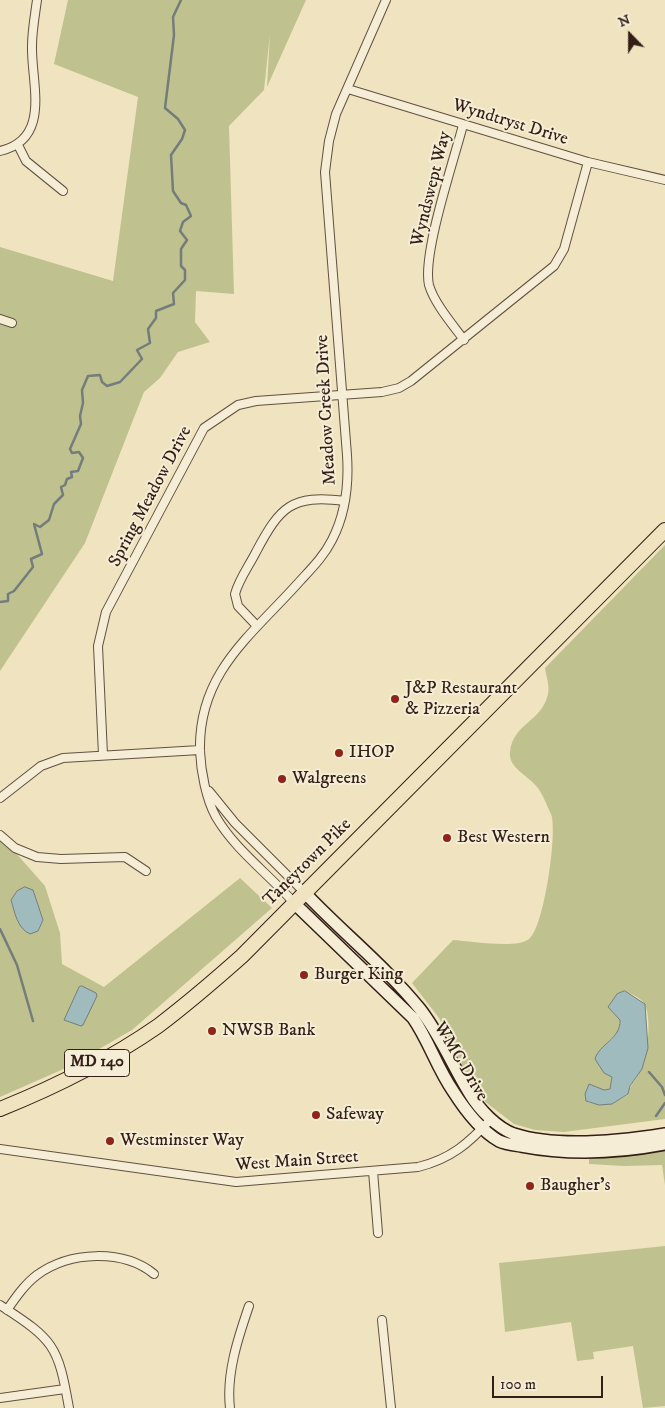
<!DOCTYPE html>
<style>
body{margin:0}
#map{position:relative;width:665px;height:1408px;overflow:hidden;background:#efe4bf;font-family:"IM FELL DW Pica",serif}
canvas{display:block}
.north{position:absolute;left:605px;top:10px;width:50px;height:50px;-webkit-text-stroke:4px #f5edd5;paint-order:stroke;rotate:338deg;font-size:14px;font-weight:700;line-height:20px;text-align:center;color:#331f17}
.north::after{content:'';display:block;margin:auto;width:18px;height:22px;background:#331f17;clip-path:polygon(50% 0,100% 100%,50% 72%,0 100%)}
.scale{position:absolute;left:492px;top:1376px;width:111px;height:22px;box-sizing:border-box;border:2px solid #331f17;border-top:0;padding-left:6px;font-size:15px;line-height:18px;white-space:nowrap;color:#331f17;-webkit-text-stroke:4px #f5edd5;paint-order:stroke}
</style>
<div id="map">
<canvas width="665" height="1408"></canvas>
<div class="north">N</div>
<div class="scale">100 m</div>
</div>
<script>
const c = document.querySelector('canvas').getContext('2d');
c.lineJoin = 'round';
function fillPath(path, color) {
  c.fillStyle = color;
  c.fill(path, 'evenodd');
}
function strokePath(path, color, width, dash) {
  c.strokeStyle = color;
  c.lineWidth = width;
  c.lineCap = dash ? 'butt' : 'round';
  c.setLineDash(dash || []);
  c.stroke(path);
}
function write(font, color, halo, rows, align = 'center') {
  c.font = font + ' "IM FELL DW Pica",serif';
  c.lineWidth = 4;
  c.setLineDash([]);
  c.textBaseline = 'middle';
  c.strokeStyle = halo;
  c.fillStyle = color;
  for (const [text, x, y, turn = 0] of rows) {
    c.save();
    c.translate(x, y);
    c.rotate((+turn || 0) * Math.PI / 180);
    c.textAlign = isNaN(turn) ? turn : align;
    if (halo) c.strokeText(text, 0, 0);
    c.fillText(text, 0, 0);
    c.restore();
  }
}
fillPath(new Path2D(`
 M68 0H306L267 87 270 34 264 90 229 126 234 294 196 291 195 322 210 342 178 352 160 378 144 392 85 543 0 671V247L113 281 138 97 54 64Z
 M665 545V1119L564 1132 535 1130 514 1124 479 1097 459 1060 439 1018 412 983 453 940C470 941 517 949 529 939 544 928 558 831 551 814 547 806 543 794 537 787 529 776 508 768 510 752 513 723 542 722 548 694 550 686 546 675 545 668ZM625 991C631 994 641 998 644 1003 652 1016 648 1054 642 1068 638 1078 630 1084 628 1095L612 1104 589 1103 585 1096 589 1084 604 1090 610 1089 612 1077 604 1073 597 1062 602 1048 619 1031 620 1020 608 1007 617 994Z
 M0 835 45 886 60 933 62 964 104 987 240 878 272 908 132 1030 68 1067 0 1097ZM33 890 43 920 38 931 18 923 11 900 17 891Z
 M665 1149V1185L662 1165 624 1166 589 1164V1157Z
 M665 1246V1406L643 1408 633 1346 593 1352 594 1359 577 1361 571 1322 505 1332 499 1263Z`), '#bfc28e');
const water = new Path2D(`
 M25 887 33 890 43 920 38 931 30 934C17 928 15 913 11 900L17 891Z
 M82 986 96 993 97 996 83 1025 81 1026 64 1020 79 987Z
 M625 991 645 1004 648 1048 642 1069 630 1086 628 1094 612 1104 599 1105 586 1101 585 1094 589 1084 604 1090 610 1089 612 1077 604 1073 595 1059C599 1044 621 1039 620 1020L608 1007 617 994Z`);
fillPath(water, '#a0bbbe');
strokePath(water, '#747d7b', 1);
strokePath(new Path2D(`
 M0 602 8 601V594L14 591 33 567 31 559 42 554 34 524 40 527 49 520 54 504 63 495 61 487 65 485 67 479 72 477 71 472 78 471 83 458 79 452 72 453 70 449 81 424 80 416 83 403 82 390 88 376 100 375 102 382 107 386 120 382 142 359 137 350 150 343 148 329 156 318V311L174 304 173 293 185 280V270L181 266V249L187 240 180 231 183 222 191 216 186 205 181 203 173 191 171 155 182 139 185 130 178 119 165 108 174 35 173 17 181 0
 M0 929 17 965 33 1021
 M649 1072 662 1087 665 1095
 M656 1116 665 1103`), '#747d7b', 2.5);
const street = new Path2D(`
 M348 89 588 162 665 180
 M463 125C454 160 422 254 429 285 434 303 453 325 464 340
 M18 145 26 161 63 191
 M0 151C52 139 31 83 32 46 32 31 35 15 37 0
 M0 319 12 323
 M257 626 238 606 235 594C239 579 249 566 256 552 280 507 291 494 345 501
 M103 755 98 646 106 612 204 428 238 405 256 401 382 392 399 388 411 381 554 266 564 249 588 162
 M209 791 235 823 305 893
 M0 798 41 766 63 758 200 750
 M0 835 15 848 37 857 61 859 125 857 146 871
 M295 904C269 874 236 851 216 817 206 799 201 772 200 751 198 672 252 635 300 581 312 568 324 556 332 540 346 513 349 485 347 455L325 172 329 141 336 114 386 0
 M0 1149 236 1182 418 1167C451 1159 469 1143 491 1119
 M373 1171 378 1233
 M0 1305C54 1340 58 1345 69 1408
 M7 1310C16 1297 25 1284 37 1275 70 1251 123 1249 154 1274
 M382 1320 391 1408
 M0 1398 65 1389
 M230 1408C226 1374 238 1338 249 1306`);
const secondary = new Path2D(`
 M305 893C342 932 386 967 420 1009 441 1036 452 1065 470 1094 479 1109 497 1128 514 1134 557 1148 621 1141 665 1134
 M295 904 413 1018C429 1041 437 1068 453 1091 465 1110 480 1130 499 1141 505 1144 514 1145 521 1146 568 1155 618 1153 665 1144`);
const highway = new Path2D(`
 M0 1109C55 1087 109 1060 158 1026 187 1004 215 980 242 956L665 530`);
strokePath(street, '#625041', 10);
strokePath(secondary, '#331f17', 14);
strokePath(highway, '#331f17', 16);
strokePath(street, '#f5edd5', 8);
strokePath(secondary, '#f5edd5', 11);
strokePath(highway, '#efe4bf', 14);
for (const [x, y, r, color] of [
 [395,699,5,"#8f2418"],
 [339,753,5,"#8f2418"],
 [282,779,5,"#8f2418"],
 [447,838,5,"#8f2418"],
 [304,975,5,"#8f2418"],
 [212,1031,5,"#8f2418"],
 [316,1115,5,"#8f2418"],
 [110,1141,5,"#8f2418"],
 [530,1186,5,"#8f2418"]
]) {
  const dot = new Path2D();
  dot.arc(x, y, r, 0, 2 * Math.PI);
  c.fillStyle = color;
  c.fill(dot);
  strokePath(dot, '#f5edd5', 2);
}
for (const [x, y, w] of [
 [97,1063,65]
]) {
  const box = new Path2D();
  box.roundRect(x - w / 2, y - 13.5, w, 27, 4);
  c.fillStyle = '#f5edd5';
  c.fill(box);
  strokePath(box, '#331f17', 1);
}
write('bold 16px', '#331f17', null, [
 ["MD 140",97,1063]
]);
write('18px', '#331f17', '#f5edd5', [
 ["Wyndtryst Drive",510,123,17],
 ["Wyndswept Way",432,189,-76],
 ["Meadow Creek Drive",327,410,-93],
 ["Spring Meadow Drive",151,497,-62],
 ["Taneytown Pike",308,863,-45],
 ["WMC Drive",460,1062,59],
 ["West Main Street",297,1162,-4]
]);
write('18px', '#331f17', '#f5edd5', [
 ["J&P Restaurant",405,689],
 ["& Pizzeria",405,710],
 ["IHOP",349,753],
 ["Walgreens",292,779],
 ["Best Western",457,838],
 ["Burger King",314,975],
 ["NWSB Bank",222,1031],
 ["Safeway",326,1115],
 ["Westminster Way",120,1141],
 ["Baugher's",540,1186]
], 'left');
</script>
